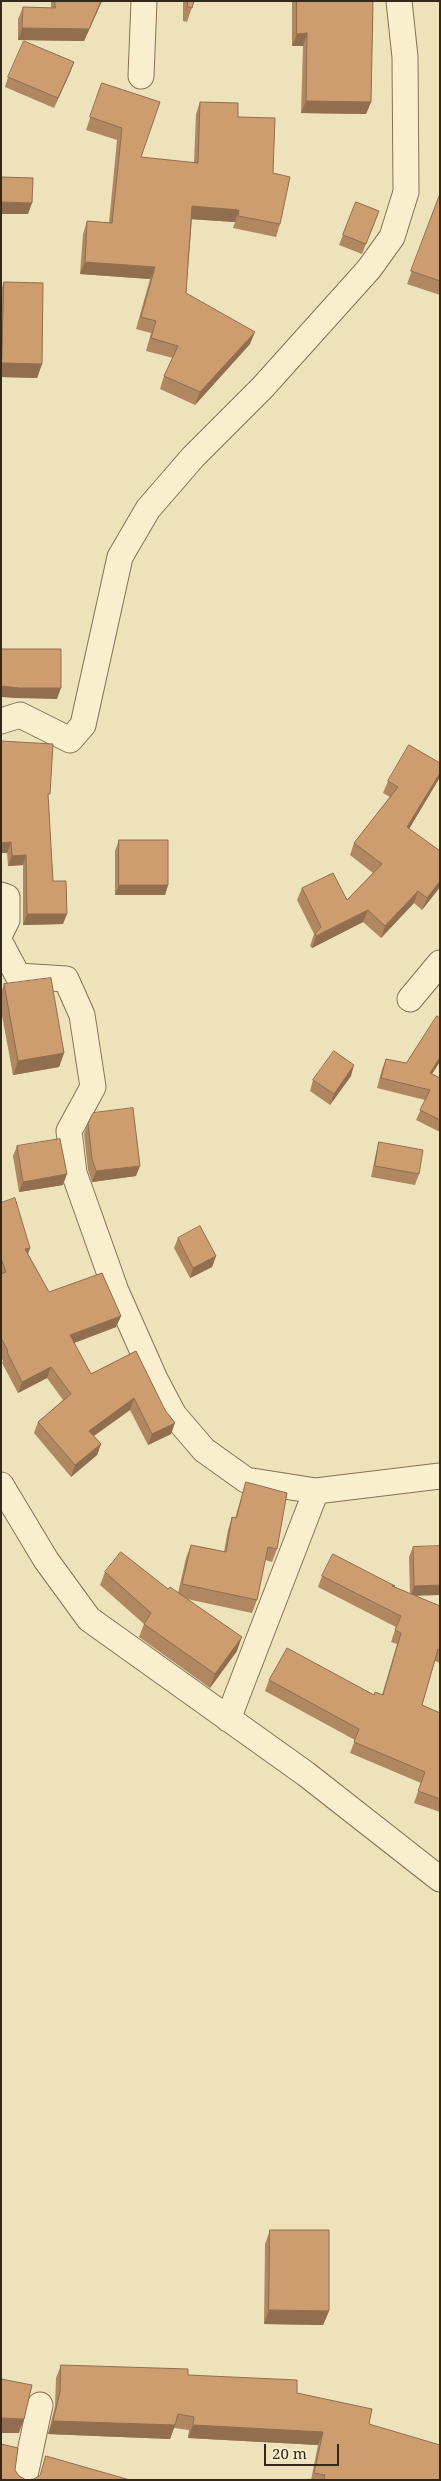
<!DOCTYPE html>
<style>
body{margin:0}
#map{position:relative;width:441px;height:2481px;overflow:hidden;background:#eee2bb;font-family:"Noto Serif",serif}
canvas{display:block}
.frame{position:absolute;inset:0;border:2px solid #34281a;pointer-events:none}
.scale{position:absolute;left:264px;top:2444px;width:75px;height:22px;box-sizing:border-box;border:2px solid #34281a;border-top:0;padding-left:6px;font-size:15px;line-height:18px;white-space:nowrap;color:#34281a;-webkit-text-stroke:4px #f5eccb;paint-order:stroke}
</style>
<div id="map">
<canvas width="441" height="2481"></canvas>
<div class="frame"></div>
<div class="scale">20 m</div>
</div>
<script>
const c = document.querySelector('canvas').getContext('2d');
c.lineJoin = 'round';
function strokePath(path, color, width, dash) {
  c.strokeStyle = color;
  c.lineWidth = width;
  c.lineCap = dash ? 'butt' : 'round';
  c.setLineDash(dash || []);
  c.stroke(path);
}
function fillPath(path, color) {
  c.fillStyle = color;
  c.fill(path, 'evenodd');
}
const street = new Path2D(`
 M141 76 144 1
 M1 721 20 715 70 740 83 725 120 557 148 509 193 457 263 387 369 269 392 237 406 192 405 57 399 1
 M1 895 7 897V920L1 932
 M1 944 18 976 66 979 82 1015 93 1087 69 1131 74 1173 116 1291 155 1379 174 1415 204 1450 246 1480 316 1491 440 1476
 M410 999 440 963
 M1 1485 46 1560 89 1619 306 1774 440 1879
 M228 1719 316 1491
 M24 2480 40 2405`);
strokePath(street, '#857255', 27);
strokePath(street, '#f9efce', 25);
fillPath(new Path2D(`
 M51 1H102L84 41 18 40V19L23 7 51 8Z
 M183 1H194L187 22 183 21Z
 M292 1H373L371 102 366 114 301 113 303 46H292Z
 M74 62 54 108 5 87 8 77Z
 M102 83 141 157 194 163 196 114 200 102 238 117 273 173 280 224 276 237 233 228 235 222 192 219 186 293 250 344 195 405 160 389 164 376 173 358 146 351 151 333 136 329 150 279 80 274 83 234 87 221 109 223 117 140 86 130Z
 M440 194V295L407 284Z
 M356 202 379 211 362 254 339 245Z
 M4 282 42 364 37 378 1 377V290Z
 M1 741 48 799 53 881 63 924 23 925V865L8 866 7 853H1Z
 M440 777 409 829 440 851V887L422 910 414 903 381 938 363 922 312 948 310 946 314 934 297 900 302 888 347 900 373 873 350 855 354 843 390 797 383 793 388 781Z
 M119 840 168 885 165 895H115V851Z
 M4 984 64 1053 59 1067 13 1075 1 1010V993Z
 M386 1059 432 1074 440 1078V1132L416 1120 425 1100 377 1088 382 1069Z
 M351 1076 330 1105 310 1091 313 1080Z
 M88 1123 136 1176 92 1182 88 1170 84 1134Z
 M379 1142 419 1174 415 1185 371 1177 376 1153Z
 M17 1146 63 1185 19 1192 13 1156Z
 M1 1203 30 1248 28 1254 49 1292 121 1316 116 1327 74 1343 91 1374 136 1351 171 1434 148 1445 130 1410 94 1436 101 1444 97 1455 71 1477 34 1433 38 1422 63 1400 47 1378 18 1393 2 1363 3 1361 1 1357Z
 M178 1238 216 1256 212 1267 190 1278 174 1248Z
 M246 1482 277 1549 272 1562 265 1560 257 1600 252 1613 187 1599 237 1651 210 1688 139 1637 144 1624 100 1585 105 1572 168 1589 178 1593 186 1558 191 1545 224 1552 228 1530 232 1517 235 1518Z
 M413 1547 416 1596 440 1606V1663L435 1661 422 1705 440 1713V1812L414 1803 421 1783 350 1753 355 1740 265 1691 269 1680 374 1695H382L397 1644 391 1642 396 1627 318 1587 322 1576 395 1586 394 1587 410 1594 409 1557Z
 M270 2230 329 2311 323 2325 264 2324 265 2244Z
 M61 2365 188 2375 297 2393 369 2424 440 2480H311L318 2445 188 2438 189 2430 174 2428 170 2439 48 2434 55 2406 56 2378Z`), '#b08760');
fillPath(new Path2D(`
 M101 1H102L84 41 18 40 22 28Z
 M307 33 303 46H292L297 34Z
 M74 62 70 73 54 108 58 98Z
 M306 101 371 102 366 114 301 113Z
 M1 202 32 203 28 214H1Z
 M192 206 239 210 235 222 188 219Z
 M85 262 155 267 150 279 80 274Z
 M255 332 250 344 195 405 200 392Z
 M2 363 42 364 37 378 1 377V366Z
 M1 686 61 688 57 699 15 698 1 697Z
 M440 773V777L403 839 407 827Z
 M11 842 7 853H1V843Z
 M26 855 23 865 8 866 12 856Z
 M440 881V887L422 910 427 898Z
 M119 885H168L165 895H115Z
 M418 891 414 903 381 938 385 926Z
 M368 910 363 922 312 948 316 936Z
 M27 914H67L63 924 23 925Z
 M64 1053 59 1067 13 1075 18 1061Z
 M440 1057V1062L426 1083 430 1073Z
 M354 1065 351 1076 330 1105 334 1094Z
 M140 1166 136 1176 92 1182 96 1171Z
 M67 1174 63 1185 19 1192 23 1182Z
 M30 1248 26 1259 25 1249Z
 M216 1256 212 1267 190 1278 193 1268Z
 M121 1316 116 1327 66 1346 70 1335Z
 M51 1367 47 1378 18 1393 22 1382Z
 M134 1398 130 1410 85 1442 89 1431Z
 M175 1423 171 1434 148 1445 152 1434Z
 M101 1444 97 1455 71 1477 75 1465Z
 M440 1585V1595L411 1596 414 1586Z
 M242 1637 237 1651 210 1688 215 1674Z
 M269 2310 329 2311 323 2325 264 2324Z
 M1 2418 24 2419 19 2433H1Z
 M53 2421 175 2425 170 2439 48 2434Z
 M193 2425 323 2432 318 2445 188 2438Z`), '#906e4e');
const building = new Path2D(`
 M55 1H101L89 29 22 28 23 7 55 8Z
 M188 1H194L192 8 188 7Z
 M297 1H373L371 102 306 101 307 33 297 34Z
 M24 41 74 62 58 98 8 77Z
 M102 83 160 102 141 157 198 163 200 102 238 103V117L275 118 273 173 290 177 280 224 238 216 239 210 192 206 186 293 255 332 200 392 164 376 178 346 151 338 156 321 141 317 155 267 85 262 87 221 112 223 122 128 90 117Z
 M1 177 33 178 32 203 1 202Z
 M440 194V281L411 271Z
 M356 202 379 211 366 244 343 235Z
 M4 282 43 283 42 364 2 363Z
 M1 649H61V688H19L1 686Z
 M1 741 53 744 50 794H48L53 881H66L67 914H27L26 855 12 856 11 842 1 843Z
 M409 745 440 763V773L407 827 440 851V881L427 898 418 891 385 926 368 910 316 936 315 934 321 927 302 888 333 873 347 900 382 864 354 843 398 787 388 781Z
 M119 840H168V885H119Z
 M51 978 64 1053 18 1061 4 984Z
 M437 1016 440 1018V1057L430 1073 440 1078V1120L420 1110 430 1090 381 1078 386 1059 406 1063Z
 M334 1051 354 1065 334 1094 313 1080Z
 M133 1108 140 1166 96 1171 92 1159 88 1123 93 1113Z
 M60 1139 67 1174 23 1182 17 1146Z
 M379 1142 423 1150 419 1174 375 1166Z
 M15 1198 30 1248 25 1249 49 1292 102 1273 121 1316 70 1335 91 1374 136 1351 165 1410 175 1423 152 1434 134 1398 89 1431 101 1444 75 1465 38 1422 71 1394 51 1367 22 1382 7 1352 8 1351 1 1338V1274L6 1272 1 1258V1203Z
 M200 1226 216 1256 193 1268 178 1238Z
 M246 1482 287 1493 277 1549 268 1547 257 1600 182 1584 191 1545 226 1552 232 1517 236 1518Z
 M440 1546V1585L414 1586 413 1547Z
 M121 1552 168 1589 170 1587 242 1637 215 1674 144 1624 151 1613 105 1572Z
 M333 1554 395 1586H392L440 1606V1650L438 1649 422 1705 440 1713V1799L418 1791 425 1772 354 1742 359 1729 269 1680 287 1648 374 1695 375 1692 383 1695 401 1633 395 1630 401 1616 322 1576Z
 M270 2230H329V2311L269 2310Z
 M61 2365 188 2369V2375L297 2380V2393L372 2409 369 2424 440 2445V2480H324L325 2475 314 2473 323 2432 193 2425 194 2417 178 2414 175 2425 53 2421 60 2392Z
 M1 2379 32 2385 24 2419 1 2418Z
 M1 2444 18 2448 15 2470 19 2476 26 2480H1Z
 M46 2456 130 2480H26L34 2479 40 2475Z`);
fillPath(building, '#cd9d70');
strokePath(building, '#906e4e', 1);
</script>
